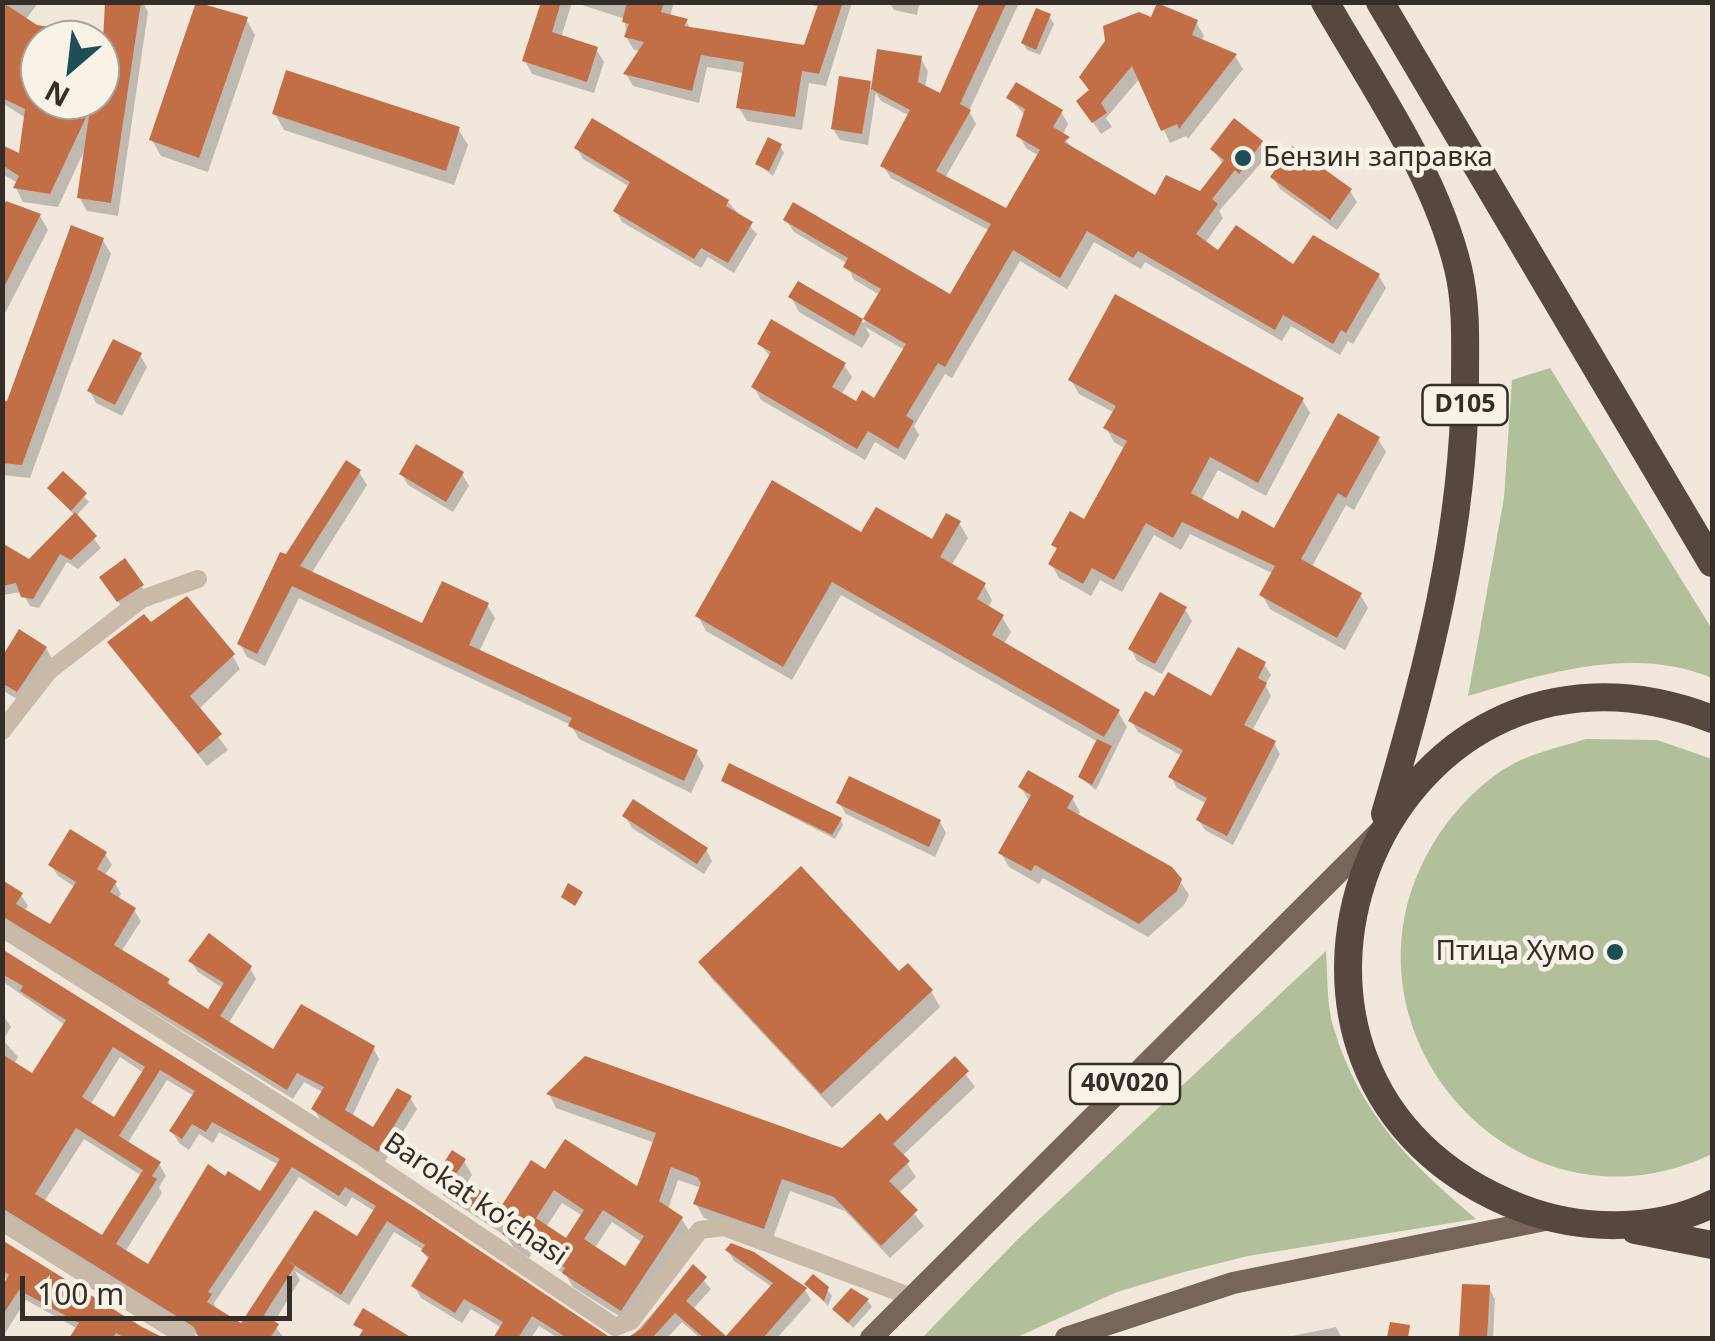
<!DOCTYPE html>
<meta charset="utf-8">
<style>
body{margin:0}
#map{position:relative;width:1715px;height:1341px;overflow:hidden;background:#f1e8db;font-family:"Noto Sans",sans-serif}
canvas{display:block}
.frame{position:absolute;inset:0;border:5px solid #352d27;pointer-events:none}
.north{position:absolute;left:20px;top:20px;width:100px;height:100px;box-sizing:border-box;background:#f9f2e7;border:2px solid #aba39a;border-radius:50%;rotate:208deg;font-size:28px;font-weight:700;line-height:40px;text-align:center;color:#352d27}
.north::after{content:'';display:block;margin:auto;width:35px;height:45px;background:#1e4e56;clip-path:polygon(50% 0,100% 100%,50% 72%,0 100%)}
.scale{position:absolute;left:20px;top:1276px;width:272px;height:45px;box-sizing:border-box;border:5px solid #352d27;border-top:0;padding-left:12px;font-size:30px;line-height:35px;white-space:nowrap;color:#352d27;-webkit-text-stroke:8px #f9f2e7;paint-order:stroke}
</style>
<div id="map">
<canvas width="1715" height="1341"></canvas>
<div class="frame"></div>
<div class="north">N</div>
<div class="scale">100 m</div>
</div>
<script>
const c = document.querySelector('canvas').getContext('2d');
c.lineJoin = 'round';
function fillPath(path, color) {
  c.fillStyle = color;
  c.fill(path, 'evenodd');
}
function strokePath(path, color, width, dash) {
  c.strokeStyle = color;
  c.lineWidth = width;
  c.lineCap = dash ? 'butt' : 'round';
  c.setLineDash(dash || []);
  c.stroke(path);
}
function write(font, color, halo, rows, align = 'center') {
  c.font = font + ' "Noto Sans",sans-serif';
  c.lineWidth = 9;
  c.setLineDash([]);
  c.textBaseline = 'middle';
  c.strokeStyle = halo;
  c.fillStyle = color;
  for (const [text, x, y, turn = 0] of rows) {
    c.save();
    c.translate(x, y);
    c.rotate((+turn || 0) * Math.PI / 180);
    c.textAlign = isNaN(turn) ? turn : align;
    if (halo) c.strokeText(text, 0, 0);
    c.fillText(text, 0, 0);
    c.restore();
  }
}
fillPath(new Path2D(`
 M1550 368 1712 629V678C1635 645 1545 673 1468 696L1504 498 1512 380Z
 M1586 739 1657 740 1712 759V1154C1510 1251 1313 1015 1442 830 1461 803 1490 774 1521 760 1541 751 1564 746 1586 739Z
 M1326 951C1328 976 1326 1005 1334 1029 1360 1114 1410 1163 1476 1219L1248 1256 1184 1272 1117 1292 1015 1338H922L1017 1240Z`), '#b1bf9b');
fillPath(new Path2D(`
 M2 2H39L26 19 36 27 103 37 108 2H143L148 12 118 216 87 211 79 197 85 149 58 207 23 202 16 188 18 183 2 174V148L21 156 26 118 2 103ZM40 40H100V100H40Z
 M543 2H572L561 38 596 49 604 62 594 93 532 74 525 61Z
 M573 2H674L670 17 686 21 691 30 806 48 820 7 798 2H852L826 86 809 83 802 130 747 121 739 108 744 73 707 67 699 103 633 86 626 74 641 51 634 50 626 37 625 19Z
 M920 2 917 15 894 10 890 3Z
 M983 2 1019 3 969 111 976 124 945 178 1007 212 1039 156 1026 148 1019 135 1026 116 1009 98 1061 112 1068 124 1062 136 1075 151 1156 198 1201 194 1224 165 1213 150 1261 143 1268 155 1219 211 1223 218 1205 243 1219 254 1296 269 1379 276 1386 288 1353 344 1348 341 1340 355 1291 326 1282 341 1145 262 1141 269 1094 242 1067 289 1020 261 952 378 945 374 914 426 919 435 905 460 875 442 865 460 761 400 754 387 771 358 760 344 844 365 852 377 841 395 857 405 875 401 905 350 865 327 870 335 862 348 799 312 791 297 798 284 864 323 880 295 853 279 848 264 794 232 786 220 951 297 990 231 891 178 883 166 910 116 881 101 876 93 868 145 840 140 833 129 869 84 873 91 879 52 921 59 928 71 925 88 942 97Z
 M1049 16 1054 24 1040 55 1027 50 1023 43Z
 M246 19 255 35 208 172 161 156 152 140Z
 M1153 21 1196 22 1204 36 1201 41 1235 56 1243 69 1188 139 1186 136 1170 143 1140 78 1106 118 1112 127 1101 134 1087 114 1090 92 1082 77Z
 M275 114 458 129 468 145 454 185 284 130Z
 M780 146 784 153 773 176 758 164Z
 M577 148 728 202 757 234 734 273 708 257 701 268 622 222 616 211 630 187 583 159Z
 M1273 177 1350 191 1357 202 1337 230 1280 189Z
 M2 214 40 216 48 230 2 319Z
 M103 240 111 254 30 478 2 475V404H8Z
 M140 355 147 367 122 416 96 403 90 391Z
 M1071 380 1302 399 1310 413 1266 496 1218 470 1201 501 1239 522 1275 532 1378 439 1386 452 1354 510 1346 505 1311 568 1360 594 1368 608 1345 650 1270 609 1262 595 1274 574 1190 534 1181 550 1154 535 1122 592 1100 580 1091 596 1059 578 1051 564 1058 551 1054 545 1085 523 1126 449 1114 442 1106 428 1115 413 1079 394Z
 M359 472 367 485 311 574 423 626 487 605 495 618 479 652 696 752 704 766 691 793 579 739 571 725 299 598 265 666 247 657 240 644 287 558Z
 M63 474 89 502 76 516 101 548 78 569 67 562 39 608 30 606 22 592 2 595V549L29 562 75 516 50 489Z
 M402 474H462L469 486 453 512 408 485Z
 M959 523 968 538 951 566 984 585 992 600 988 609 1002 617 1011 632 1003 645 1118 712 1127 727 1096 790 1080 777 1098 742 841 595 792 680 706 631 698 616 862 536 932 542Z
 M124 561 146 593 123 608 106 584Z
 M1185 609 1192 621 1162 674 1137 661 1131 649Z
 M150 626 232 655 240 669 198 710 228 750 207 766 110 643Z
 M46 648 54 662 25 704 2 690V661Z
 M1264 664 1271 675 1265 685 1271 696 1252 731 1274 743 1280 754 1233 845 1205 830 1198 819 1207 804 1177 788 1171 777 1182 756 1138 732 1131 721 1155 700 1212 699Z
 M723 781 840 819 843 825 835 839Z
 M1021 787 1072 798 1080 812 1078 816 1180 881 1189 895 1184 905 1148 937 1043 878 1039 884 1009 867 1001 853 1030 803Z
 M839 803 940 822 946 833 935 857 846 814Z
 M625 816 706 849 712 861 704 874 632 828Z
 M105 854 112 865 104 876 115 883 121 894 118 899 134 910 141 921 121 952 168 981 173 990 209 1013 224 989 198 972 191 962 250 968 256 979 228 1024 274 1053 373 1048 379 1059 352 1117 374 1130 410 1098 417 1109 385 1161 320 1120 314 1109 324 1093 304 1082 293 1099 2 920V883L21 895 28 906 24 911 51 928 75 887 58 876 51 865Z
 M2 952 603 1337 604 1338H558L539 1326 531 1338H496L502 1328 471 1309 462 1323 421 1298 414 1286 429 1261 422 1249 394 1232 349 1305 295 1271 300 1280 273 1324 284 1338H202L2 1213V1014L11 1027 3 1040 18 1057 14 1064 33 1076 65 1025 2 981ZM120 1057 144 1073 115 1120 90 1105ZM167 1080 194 1096 172 1131 179 1143 189 1150 199 1134 213 1143 219 1132 279 1165 261 1194 149 1268 125 1252 162 1193 159 1187 166 1176 159 1164 127 1144ZM84 1139 142 1176 103 1239 44 1202ZM299 1177 346 1207 352 1197 376 1212 358 1240 316 1214 241 1326 216 1310 214 1303Z
 M701 963 899 974 931 991 940 1007 832 1108 711 978Z
 M955 1060 975 1087 902 1156 916 1177 898 1194 924 1226 890 1258 845 1211 790 1191 772 1241 704 1218 696 1204 702 1188 678 1180 668 1209 681 1218 690 1232 630 1323 573 1287 566 1275 532 1253 529 1258 514 1248 507 1237 443 1195 435 1181 464 1161 472 1175 466 1184 503 1208 546 1173 638 1190 655 1143 556 1108 549 1094 843 1151 887 1124ZM562 1203 583 1216 567 1241 546 1227ZM612 1222 643 1243 625 1269 594 1249Z
 M2 1243 159 1338H72L78 1329 26 1300 2 1338V1291L9 1280 2 1276Z
 M728 1250 805 1290 811 1300 777 1338H727L772 1287 734 1261Z
 M693 1268 711 1289 692 1310 725 1338H700L682 1322 667 1338H637L634 1334Z
 M807 1284 827 1289 832 1296 828 1306Z
 M1489 1288 1495 1299 1493 1338H1463Z
 M868 1301 872 1307 853 1328 835 1309Z
 M1336 1327 1342 1338H1282Z`), '#0003');
fillPath(new Path2D(`
 M2 2 37 25 83 32 82 40H40V100H100L105 2H141L111 203 77 198 90 109 50 194 13 188 19 176 2 165V145L19 153 25 109 2 98Z
 M196 2 248 17 199 158 149 140Z
 M541 2H561L552 32 598 47 587 82 522 61Z
 M627 2H664L661 12 688 19 684 26 804 45 819 2H843L819 74 802 71 795 117 736 108 744 62 701 55 692 91 623 74 644 42 624 37 629 24 622 22Z
 M980 2H1007L960 104 971 110 936 171 1006 208 1040 150 1016 136 1025 109 1006 98 1016 82 1063 110 1053 127 1070 137 1064 142 1155 195 1166 175 1200 191 1224 160 1210 149 1234 118 1263 141 1239 174 1235 170 1212 199 1218 204 1196 234 1218 250 1236 225 1293 264 1313 235 1380 274 1346 333 1341 330 1333 344 1283 315 1275 330 1138 251 1133 258 1087 231 1060 278 1013 250 945 367 938 363 906 416 914 421 898 449 868 431 857 449 751 387 771 352 757 344 771 319 846 363 832 387 856 401 862 390 874 398 906 344 863 319 881 289 843 267 848 258 783 220 793 202 950 294 991 224 880 166 910 110 871 89 877 49 922 56 918 82 940 93Z
 M1157 3 1198 20 1192 35 1237 54 1179 129 1177 124 1161 131 1132 66 1101 103 1107 113 1092 123 1076 101 1089 90 1079 77 1105 41 1103 26 1139 12 1151 17Z
 M1036 8 1051 14 1036 50 1021 43Z
 M286 70 460 127 446 171 272 114Z
 M839 76 871 81 862 134 831 129Z
 M592 118 729 200 726 206 753 222 728 263 701 248 694 259 613 211 630 182 574 148Z
 M768 137 782 144 769 171 755 164Z
 M1292 146 1352 189 1330 220 1270 177Z
 M6 201 41 214 2 291V209Z
 M71 225 104 238 22 465 2 463V400L7 401Z
 M798 281 863 319 854 336 788 297Z
 M1115 294 1304 398 1258 483 1210 457 1191 493 1238 519 1242 510 1274 528 1338 413 1380 437 1346 498 1338 493 1301 559 1362 593 1337 638 1259 595 1275 566 1182 522 1173 538 1146 523 1114 580 1092 568 1083 584 1048 564 1057 548 1051 545 1070 511 1084 519 1127 441 1103 428 1116 406 1068 380Z
 M113 339 142 353 115 405 87 391Z
 M416 444 464 472 446 502 399 474Z
 M346 460 361 470 300 566 422 623 442 581 489 603 469 645 698 750 684 781 568 726 572 718 292 586 257 654 237 644 280 552 286 554Z
 M63 471 87 493 71 511 47 488Z
 M772 480 861 532 876 507 932 539 946 513 961 521 940 557 986 583 977 599 1004 615 992 635 1120 710 1104 737 832 582 783 667 695 616Z
 M75 512 97 536 71 560 60 554 33 599 21 597 16 583 2 586V543L29 559Z
 M125 558 144 585 117 602 99 577Z
 M1160 592 1187 607 1155 664 1128 649Z
 M187 596 235 654 190 696 222 734 198 754 107 642 144 614 151 622Z
 M19 629 47 647 17 692 2 683V657Z
 M1238 647 1266 662 1258 678 1267 683 1244 725 1276 741 1227 836 1196 820 1207 798 1168 777 1183 750 1128 721 1145 691 1154 696 1168 672 1211 696Z
 M1097 739 1112 746 1092 785 1078 777Z
 M729 763 842 818 832 835 721 781Z
 M1028 770 1074 796 1067 808 1172 867 1182 879 1177 891 1139 924 1035 865 1031 871 998 853 1031 795 1018 787Z
 M849 776 941 820 929 847 836 803Z
 M633 799 708 848 697 864 622 816Z
 M70 829 107 852 97 869 117 881 110 892 136 908 114 945 170 979 167 983 208 1009 224 983 188 961 209 933 252 966 220 1016 273 1049 301 1004 375 1046 345 1110 373 1127 397 1088 412 1096 378 1152 311 1109 324 1087 297 1073 287 1090 2 916V880L23 893 16 904 50 924 76 882 48 865Z
 M801 866 899 971 908 963 933 990 821 1094 698 962Z
 M568 883 583 892 575 906 561 897Z
 M2 949 419 1210 611 1338H567L532 1316 518 1338H493L503 1322 464 1299 455 1313 411 1286 429 1257 421 1251 425 1245 387 1221 341 1295 285 1259 295 1266 264 1315 279 1324 270 1338H199L194 1327 2 1208V1054L32 1073 66 1020 20 991 23 986 2 974ZM113 1047 145 1067 114 1117 82 1097ZM160 1070 195 1091 169 1131 182 1139 192 1124 206 1132 212 1122 280 1159 260 1191 228 1171 225 1176 208 1164 148 1264 116 1244 157 1179 152 1176 161 1162 119 1136ZM76 1128 143 1170 102 1235 35 1194ZM292 1167 339 1196 345 1187 376 1206 357 1236 315 1210 241 1323 207 1302 212 1294 208 1292Z
 M585 1056 842 1148 880 1113 887 1121 955 1056 969 1071 893 1144 910 1161 889 1181 918 1210 881 1246 834 1197 782 1179 764 1229 693 1204 701 1183 697 1177 671 1167 659 1201 683 1217 621 1311 562 1273 565 1268 524 1241 521 1246 502 1234 506 1229 432 1181 452 1150 466 1159 456 1174 502 1205 531 1160 545 1169 565 1139 637 1186 656 1133 546 1094ZM554 1190 584 1210 566 1238 536 1218ZM603 1210 644 1236 625 1266 584 1239Z
 M2 1240 142 1327 164 1338H125L116 1333 112 1338H69L79 1323 19 1290 2 1316V1286L9 1275 2 1270Z
 M731 1243 754 1252 807 1288 763 1338H704L675 1313 652 1338H627L641 1329 693 1264 707 1277 686 1301 726 1336 773 1283 725 1250Z
 M813 1274 829 1287 824 1301 804 1284Z
 M1462 1284 1490 1285 1487 1338 1459 1337Z
 M851 1288 869 1299 848 1323 832 1309Z
 M363 1308 386 1322 412 1338H358L363 1330 353 1325Z
 M1390 1322 1410 1325 1408 1338H1387Z`), '#c26e47');
strokePath(new Path2D(`
 M2 731 49 671 142 599 198 579
 M2 928 364 1158 615 1327 631 1321 700 1230 724 1227 912 1297
 M2 1222 187 1338`), '#c9b9a7', 18);
strokePath(new Path2D(`
 M871 1338 1380 831
 M1066 1338 1233 1283 1550 1219`), '#776559', 22);
strokePath(new Path2D(`
 M1325 2C1373 86 1435 173 1458 268 1467 305 1465 343 1465 381 1464 531 1427 672 1385 814
 M1380 2 1712 563
 M1712 719C1377 589 1191 1081 1521 1208 1580 1231 1655 1232 1712 1204
 M1635 1230 1712 1245`), '#56483f', 28);
for (const [x, y, r, color] of [
 [1243,158,10,"#1e4e56"],
 [1615,952,10,"#1e4e56"]
]) {
  const dot = new Path2D();
  dot.arc(x, y, r, 0, 2 * Math.PI);
  c.fillStyle = color;
  c.fill(dot);
  strokePath(dot, '#f9f2e7', 4);
}
for (const [x, y, w] of [
 [1465,405,85],
 [1125,1084,110]
]) {
  const box = new Path2D();
  box.roundRect(x - w / 2, y - 20, w, 40, 8);
  c.fillStyle = '#f9f2e7';
  c.fill(box);
  strokePath(box, '#352d27', 2.5);
}
write('bold 25px', '#352d27', null, [
 ["D105",1465,405],
 ["40V020",1125,1084]
]);
write('28px', '#352d27', '#f9f2e7', [
 ["Бензин заправка",1263,158],
 ["Птица Хумо",1595,952,"right"]
], 'left');
write('28px', '#352d27', '#f9f2e7', [
 ["Barokat koʻchasi",475,1200,34]
]);
</script>
